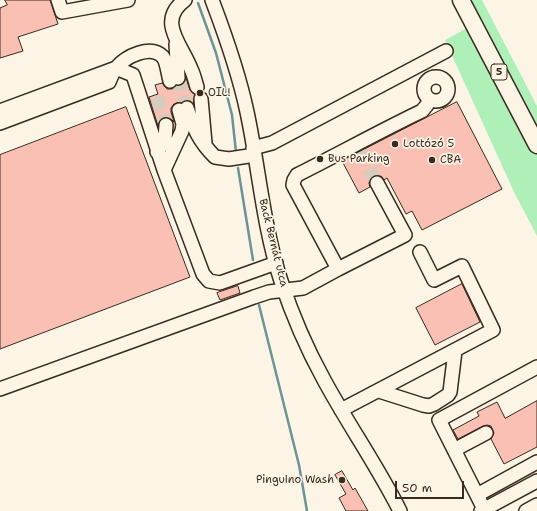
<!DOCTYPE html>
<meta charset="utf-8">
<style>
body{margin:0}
#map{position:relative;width:537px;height:511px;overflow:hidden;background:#fcf5e5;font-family:"Shantell Sans",sans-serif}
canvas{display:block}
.scale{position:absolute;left:395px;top:481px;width:69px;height:18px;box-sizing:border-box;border:2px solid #3b2a1e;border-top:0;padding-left:5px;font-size:12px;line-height:14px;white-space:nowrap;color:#3b2a1e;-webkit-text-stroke:3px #fcf5e5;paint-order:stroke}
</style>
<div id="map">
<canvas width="537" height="511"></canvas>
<div class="scale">50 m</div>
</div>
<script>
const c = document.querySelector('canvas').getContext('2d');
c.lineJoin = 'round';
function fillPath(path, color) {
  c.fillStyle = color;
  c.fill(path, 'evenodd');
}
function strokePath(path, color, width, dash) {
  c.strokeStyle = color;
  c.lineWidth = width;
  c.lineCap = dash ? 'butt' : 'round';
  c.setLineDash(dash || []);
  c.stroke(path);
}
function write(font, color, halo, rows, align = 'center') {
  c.font = font + ' "Shantell Sans",sans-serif';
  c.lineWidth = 3.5;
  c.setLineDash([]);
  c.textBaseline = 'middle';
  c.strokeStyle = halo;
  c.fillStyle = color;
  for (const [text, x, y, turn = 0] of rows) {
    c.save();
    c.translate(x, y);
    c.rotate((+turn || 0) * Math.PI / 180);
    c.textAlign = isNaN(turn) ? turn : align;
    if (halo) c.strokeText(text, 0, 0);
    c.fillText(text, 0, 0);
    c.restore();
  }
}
fillPath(new Path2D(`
 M469 0H482L537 106V236L514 192 445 40 480 21Z`), '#aff0b9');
strokePath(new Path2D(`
 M198 3 216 53 232 115 236 152
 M238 168 253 260
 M259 305 299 465 307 511`), '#6c9399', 2.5);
const building = new Path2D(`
 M5 0H50L58 24 18 37 23 51 0 58V8L7 5Z
 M186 78 190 90 195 95 193 104 188 100 174 104 171 108V112L174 122 170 118H163L159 121 158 126 149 97 158 94 155 85 162 83 167 89H172L176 86 183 84Z
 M457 102 502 189 422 230 412 211 406 214 387 178 384 180 381 176H374L370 179 369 183 370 187 359 193 342 161Z
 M126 107 190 277 0 349V155Z
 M462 284 480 322 435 345 416 308Z
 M238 286 240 293 220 300 217 293Z
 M537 401V447L504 464 491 439 494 433 491 426 487 425 483 426 458 439 453 430 479 416 477 412 497 402 505 418Z
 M342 471 353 490 355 488 368 511H346L339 498 346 494 335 475Z`);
fillPath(building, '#fbc0b4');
strokePath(building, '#3b2a1e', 1);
strokePath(new Path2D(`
 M178 78 187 108
 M157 97 166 125
 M360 152 377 183`), '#d5ccbd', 13, [13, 6]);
const minor = new Path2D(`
 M58 0 62 12 128 0
 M185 0C156 21 182 45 191 69 194 75 195 81 197 87
 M212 0C226 37 239 74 247 112 259 168 263 226 281 281 292 314 306 347 323 378 347 423 377 465 400 511
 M176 44 178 78
 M424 89a12 12 0 1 1 24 0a12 12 0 1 1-24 0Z
 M201 99 205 143
 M187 108C194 129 199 141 215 157L229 159 255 155
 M0 111 116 68 133 75 164 170 203 274 209 281 220 283 276 263
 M0 123 109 82C111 77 113 72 116 68 126 56 151 44 163 57 167 62 168 74 170 81
 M253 148 272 143 446 51
 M157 152 165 139 166 125
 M164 170 182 131 183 124 179 110
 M338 269 405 235 377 183
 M0 389 254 297 269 292 303 288 338 269 293 185 294 180 297 175C339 154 380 131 422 111L427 105 429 99
 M379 391 423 405 429 406 434 404 448 395 450 392 455 351
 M341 410 493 330 462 266 434 280 420 252
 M454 450 486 433
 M477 495 537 462
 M484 509 439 420 537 367
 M481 511 537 481
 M526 511 537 505`);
const major = new Path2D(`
 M461 0 537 145`);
strokePath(minor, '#3b2a1e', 16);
strokePath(major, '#3b2a1e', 19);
strokePath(minor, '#fcf5e5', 13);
strokePath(major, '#fcf5e5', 16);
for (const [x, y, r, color] of [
 [200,93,4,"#3b2a1e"],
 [395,144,4,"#3b2a1e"],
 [320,159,4,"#3b2a1e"],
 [432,160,4,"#3b2a1e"],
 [342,480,4,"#3b2a1e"]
]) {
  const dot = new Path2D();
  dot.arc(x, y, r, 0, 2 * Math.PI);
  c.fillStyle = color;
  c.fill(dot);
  strokePath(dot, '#fcf5e5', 1.5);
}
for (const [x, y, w] of [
 [499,72,16]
]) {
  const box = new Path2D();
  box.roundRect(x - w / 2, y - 8, w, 16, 3);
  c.fillStyle = '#fcf5e5';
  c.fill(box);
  strokePath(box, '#3b2a1e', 1);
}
write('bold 10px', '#3b2a1e', null, [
 ["5",499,72]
]);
write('11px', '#3b2a1e', '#fcf5e5', [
 ["OIL!",208,93],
 ["Lottózó 5",403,144],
 ["Bus Parking",328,159],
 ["CBA",440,160],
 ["Pinguino Wash",334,480,"right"]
], 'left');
write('11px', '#3b2a1e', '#fcf5e5', [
 ["Back Bernát utca",273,243,76]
]);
</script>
